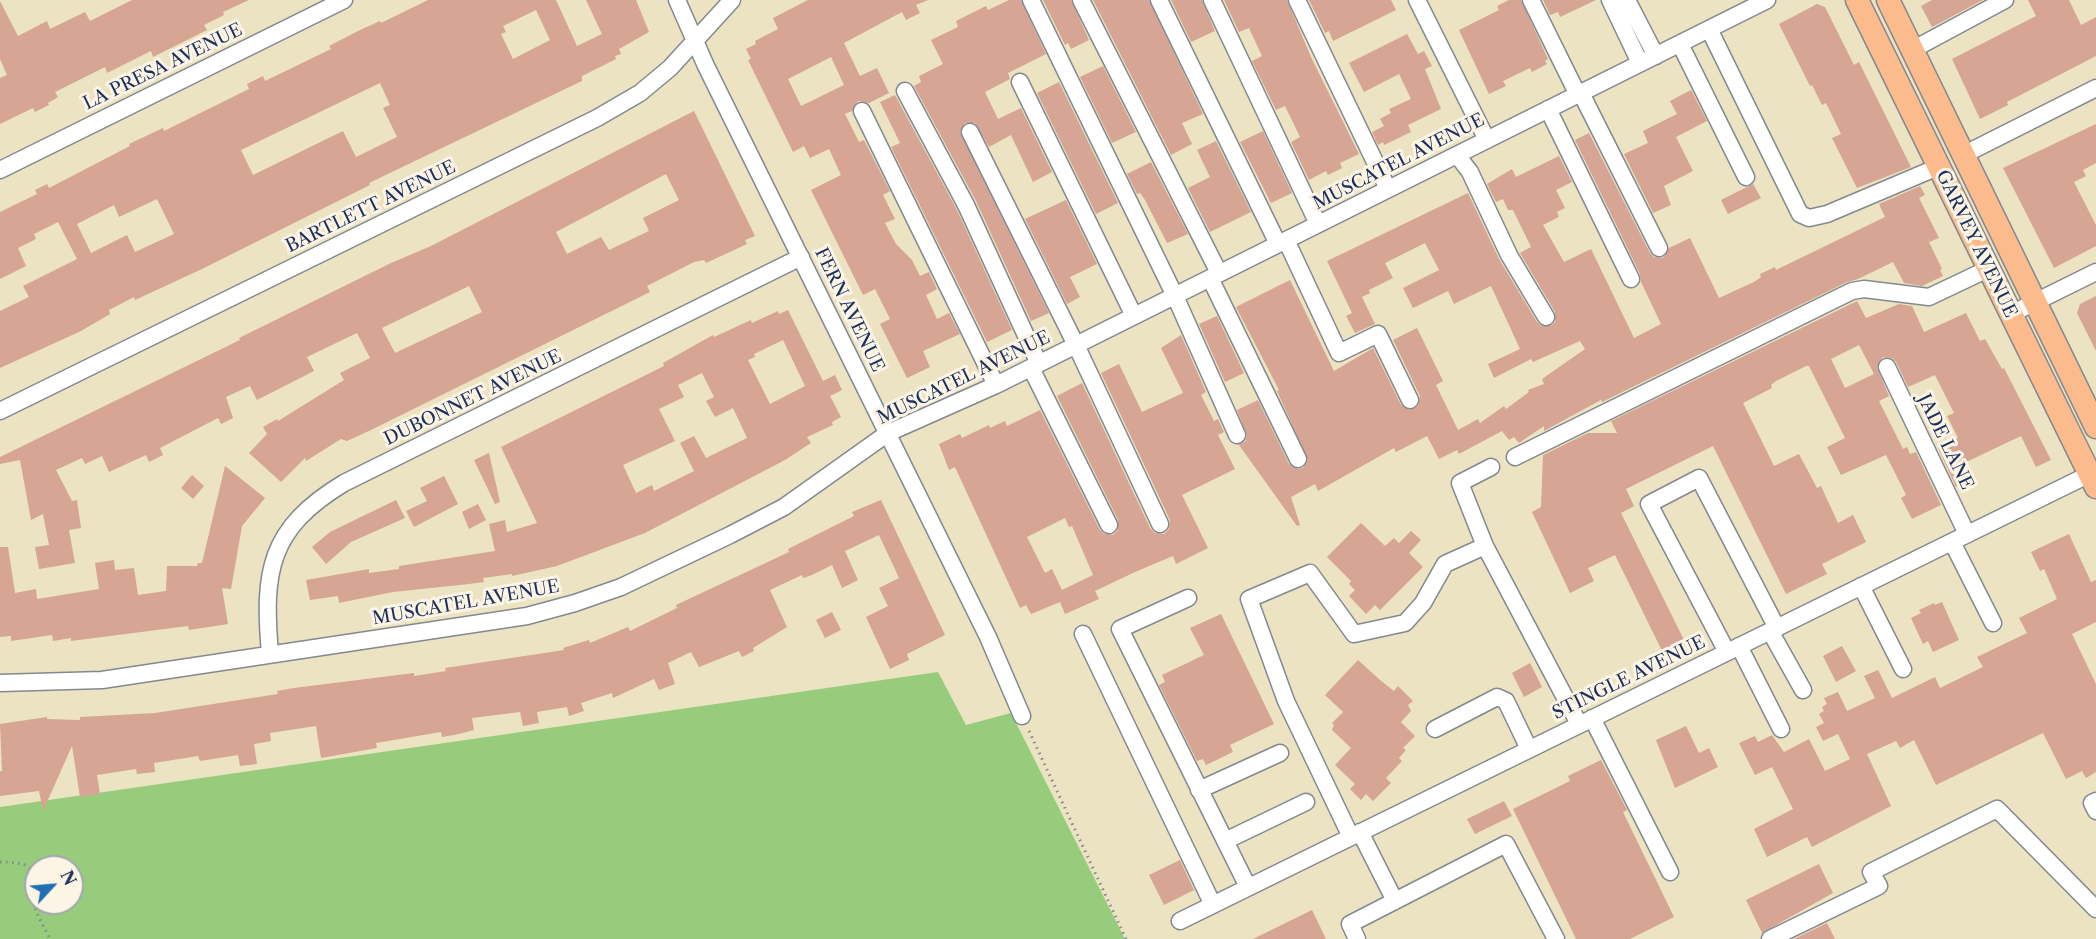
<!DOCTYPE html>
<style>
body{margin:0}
#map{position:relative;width:2096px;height:939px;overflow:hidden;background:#ebe3c1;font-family:"Libre Caslon Text",serif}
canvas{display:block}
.north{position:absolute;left:24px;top:855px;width:60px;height:60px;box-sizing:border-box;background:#fcf5e5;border:2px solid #a2a6af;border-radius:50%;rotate:64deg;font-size:16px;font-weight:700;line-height:24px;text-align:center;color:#1b2f5e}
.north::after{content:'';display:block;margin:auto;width:21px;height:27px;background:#1f6fb2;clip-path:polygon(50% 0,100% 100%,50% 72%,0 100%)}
</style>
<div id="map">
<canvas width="2096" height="939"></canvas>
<div class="north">N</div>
</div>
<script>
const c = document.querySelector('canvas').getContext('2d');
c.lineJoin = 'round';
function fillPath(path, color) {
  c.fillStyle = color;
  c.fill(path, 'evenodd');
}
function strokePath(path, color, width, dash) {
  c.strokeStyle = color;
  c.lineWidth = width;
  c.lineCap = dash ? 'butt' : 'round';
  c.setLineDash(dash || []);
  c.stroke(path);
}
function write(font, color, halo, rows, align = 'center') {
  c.font = font + ' "Libre Caslon Text",serif';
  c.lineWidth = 6;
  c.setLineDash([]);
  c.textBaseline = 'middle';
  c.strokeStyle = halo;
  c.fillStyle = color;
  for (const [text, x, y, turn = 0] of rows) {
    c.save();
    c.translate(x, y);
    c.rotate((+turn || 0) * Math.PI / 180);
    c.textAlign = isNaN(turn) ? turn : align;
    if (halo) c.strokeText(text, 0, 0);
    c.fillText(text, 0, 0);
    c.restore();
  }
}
fillPath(new Path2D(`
 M938 672 966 725 1011 713 1125 939H0V807ZM36 867H72V903H36Z`), '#98cc7d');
fillPath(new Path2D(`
 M132 0H249L223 12 224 15 204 25 207 30 153 57 151 51 107 73 105 67 55 92 58 97 48 103 49 105 35 112 33 108 0 124V78L7 75 0 59V1L18 36 47 21 50 29 85 12 90 21Z
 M428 0H556L577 46 602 34 586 0H636L649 32 619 49 621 54 615 56 616 59 582 76V81L369 183 370 185 202 269 135 300 134 297 109 310 110 314 81 331 0 368V311L29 297 23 286 77 259 58 222 34 234 36 239 18 248 26 266 0 279V212L37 194 35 190 47 184 49 188 130 146 129 144 163 128 164 131 249 89 247 84 263 76 265 81 331 49 329 46 358 31 380 21 381 23ZM536 10 550 40 513 59 501 34 506 32 503 26ZM380 83 390 105 383 108 397 137 356 157 343 131 253 175 241 150ZM157 199 174 234 135 252 127 235 91 253 77 224 114 205 119 217Z
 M808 0H928L916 5 920 13 906 20 902 12 844 43 860 76 877 68 889 93 869 103 858 101 852 111 845 114 859 142 864 140 890 191 883 195 895 219 885 223 896 244 912 260 920 276 929 272 937 289 926 295 937 319 949 313 960 334 923 351 930 367 907 378 880 324 890 319 875 289 863 295 811 190 841 175 829 149 810 158 804 146 793 152 748 60 751 59 746 49 756 44 755 41 778 29 773 18ZM831 57 844 85 801 106 788 79Z
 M1009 0H1021L1046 54 1008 73 1010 79 985 92 998 119 1021 108 1052 172 1033 182 1011 135 989 147 975 123H965L960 132 1049 313 1031 321 976 201 914 86 921 82 919 76 943 64 931 40 958 27 956 21 986 6 988 10Z
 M1043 0H1071L1089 40 1071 49 1068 43 1065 45Z
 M1093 0H1149L1203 114 1182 123 1192 144 1171 155Z
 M1171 0H1202L1215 31 1191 42Z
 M1224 0H1287L1311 57 1359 154 1340 163 1342 168 1328 175 1326 171 1309 180 1291 142 1300 137 1285 106 1276 110 1252 61 1262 56 1249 28 1239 32Z
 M1309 0H1391L1396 10 1333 41 1329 31 1325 33Z
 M1509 0H1521L1548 59 1545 61 1547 64 1532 72 1530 68 1503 81 1506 86 1489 94 1459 30 1499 10 1497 6Z
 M1543 0H1596L1560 17 1558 12 1550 15Z
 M1932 0H1983L1932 27 1921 6Z
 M2028 0H2069L2081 25 2096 17V56L2007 102 2008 105 1980 119 1952 59 2036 16Z
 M1817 4 1825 7 1854 65 1859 62 1911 167 1857 188 1832 138 1841 134 1826 103 1822 105 1812 85 1810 86 1779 24Z
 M1407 34 1418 54 1424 51 1432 66 1425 69 1441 109 1408 125 1411 132 1384 145 1383 142 1378 145 1372 132 1384 126 1380 119 1391 113 1389 109 1411 99 1399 74 1364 92 1349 63Z
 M1103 66 1136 132 1112 143 1080 77Z
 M1059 82 1118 203 1096 214 1037 93Z
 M1691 90 1707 121 1676 137 1693 171 1664 186 1671 205 1653 213 1624 154 1648 143 1643 131 1677 114 1670 101Z
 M895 95 957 210 1012 330 987 342 891 147 900 143 880 102Z
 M694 111 755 236 745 240 747 244 706 263 704 260 694 262 647 286 650 292 371 430 347 441 341 439 306 461 305 458 281 482 249 453 267 434 263 427 277 419 278 421 344 380 340 373 370 358 357 333 307 357 314 371 257 400 250 386 226 397 233 418 221 424 218 418 160 448 163 455 149 462 146 455 109 472 102 456 85 464 82 458 56 470 72 501 77 500 81 528 69 530 75 563 39 569 35 547 49 545 43 514 31 520 20 460 0 464V457L240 340 239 338 391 263 431 246ZM666 174 679 200 643 218 649 231 609 250 601 237 567 254 556 232ZM469 286 482 312 395 353 382 328Z
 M2096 124V163L2083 170 2086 176 2074 182 2096 225V246L2054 268 2003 168Z
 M1263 131 1292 193 1271 203 1240 142Z
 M1589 133 1650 253 1654 257 1663 258 1669 248 1690 238 1719 298 1754 282 1761 277 1760 274 1775 267 1776 270 1885 217 1879 204 1920 186 1925 195 1919 198 1939 238 1929 242 1942 269 1940 270 1943 276 1922 286 1904 283 1893 262 1858 279 1847 282 1602 402 1601 400 1544 431V426L1519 443 1514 437 1509 440 1502 431 1459 454 1457 450 1439 459 1427 436 1396 452 1394 448 1318 491 1315 484 1291 497 1300 525 1297 526 1239 445 1245 442 1247 436 1237 410 1258 400 1289 464 1298 469 1303 468 1308 460 1277 391 1279 390 1236 307 1290 280 1334 371 1373 348 1401 405 1409 410 1418 406 1420 396 1393 340 1417 328 1443 381 1436 385 1458 430 1478 419 1480 423 1504 406 1506 409 1529 392 1528 390 1544 384 1542 379 1585 349 1580 341 1533 362 1531 359 1494 378 1488 364 1520 349 1491 286 1454 304 1448 291 1413 308 1403 288 1439 270 1425 243 1385 263 1393 278 1369 290 1370 293 1362 297 1375 324 1355 333 1346 316 1352 313 1327 261 1468 193 1499 259 1537 322 1541 326H1551L1555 322V312L1520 253 1531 247 1513 210H1508L1503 199 1496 202 1487 184 1512 169 1516 177 1559 156 1572 182 1556 190 1565 208 1557 212 1559 217 1543 225 1564 262 1591 249 1634 338 1661 324 1641 282 1640 274 1575 140Z
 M1216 141 1251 212 1210 232 1188 188 1210 177 1197 150Z
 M1151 162 1188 234 1167 243 1145 200 1140 193 1137 194 1127 174Z
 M1753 184 1761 198 1728 214 1721 200Z
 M1066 200 1097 264 1070 277 1080 297 1067 304 1025 219Z
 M2096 296V351L2077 313 2080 304Z
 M1857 301 1866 318 1899 304 1912 306 1924 332 1966 313 1980 341 1985 339 2002 369 2004 368 2051 460 2036 467 2021 436 1962 464 1970 480 1956 487 1938 448 1958 438 1947 416 1954 413 1935 375 1908 387 1896 362 1892 358 1883 357 1877 367 1889 396 1879 401 1903 449 1907 447 1910 454 1916 452 1941 505 1912 519 1901 498 1906 495 1886 455 1841 475 1827 447 1845 438 1809 366H1806L1776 381 1771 385 1772 388 1743 403 1774 466 1799 454 1817 488 1821 486 1838 523 1853 515 1866 542 1822 564 1827 574 1786 594 1713 446 1626 489 1634 506 1621 513 1686 644 1664 655 1615 555 1588 568 1594 581 1570 593 1532 512 1541 507 1543 455 1588 433H1617L1611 421ZM1859 345 1874 374 1845 388 1831 359Z
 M788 310 823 381 835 375 842 390 830 396 841 417 832 422 833 425 807 437 811 443 785 460 645 533 557 566 512 576V574L483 578 484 582 469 584 393 592 339 603 338 596 310 600 306 580 369 569V573L399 569V566L495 551 489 524 505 520 507 532 537 523 501 447 664 366 663 363 713 335 714 337 751 320 752 323 778 311 779 314ZM783 340 805 386 770 404 748 360 755 357 754 354ZM702 373 714 397 706 401 715 417 733 408 747 438 706 458 694 436 680 443 694 471 654 491 652 485 636 493 623 465 675 441 659 409 684 397 678 385Z
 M1217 316 1244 373 1225 382 1199 324Z
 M1181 335 1206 392 1201 395 1214 421 1218 419 1224 432 1218 435 1235 469 1182 495 1208 548 1176 564 1173 556 1135 572 1095 591 1099 599 1065 614 1060 602 1031 614 1026 605 1020 608 955 467 949 470 939 444 960 434 962 438 989 425 990 428 1005 421 1007 426 1040 410 1100 530 1104 534 1113 535 1118 530V520L1057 396 1082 383 1150 528 1155 533 1164 534 1169 529 1170 520 1101 373 1119 364 1142 412 1183 393 1161 348ZM1065 518 1069 527 1072 526 1093 575 1062 590 1052 569 1045 573 1027 537Z
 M489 453 500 502 495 504 474 460Z
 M225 466 265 498 242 526 231 589 222 588 228 624 189 630 188 626 71 641V638L53 641 52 635 11 641V636L0 637V547H8L15 593 36 589 37 599 99 589 95 563 114 560 115 570 134 568 138 595 166 591 167 566H197L198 563H202Z
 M192 475 204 486 193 499 181 488Z
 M444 476 458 504 414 527 406 511 427 501 420 488Z
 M396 500 405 518 351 542 326 564 312 547 330 532Z
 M881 500 945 635 907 654 909 660 890 669 866 617 888 606 879 588 899 578 879 535 845 551 858 580 842 588 832 565 812 575 803 578 802 575 770 590 787 627 753 648 754 651 742 657 739 651 699 667 691 652 668 663 675 684 659 690 654 679 613 698 612 693 581 703 584 711 569 716 567 707 537 712 539 723 523 726 520 712 472 718 474 730 459 734 442 737 441 732 376 743 377 748 321 758 316 726 270 733 271 741 254 744 257 764 240 766 238 755 200 761 198 756 154 763 155 772 137 774 136 769 97 775 100 794 80 797 72 746 43 811 39 791 0 796V771H2L0 724 47 717V719L80 720V717L155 713 278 694 277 691 294 688 414 673V676L446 671 445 668 564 650 563 648 589 640 590 643 628 627 630 631 677 608 676 605 789 552 788 549 854 516 852 512Z
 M478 504 486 520 469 529 462 512Z
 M1361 523 1385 546 1394 538 1399 543 1411 531 1421 540 1409 553 1423 567 1380 610 1375 605 1366 614 1349 596 1355 590 1349 584 1351 581 1327 557Z
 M2069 534 2091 582 2096 580V622L2072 634 2096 684V772L2086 778 2082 771 2066 779 2043 733 1936 785 1914 740 1900 748 1896 741 1867 754 1891 806 1812 847 1807 837 1767 857 1754 829 1793 809 1772 767 1755 775 1739 743 1755 736 1758 742 1772 735 1784 752 1809 739 1825 771 1850 759 1838 734 1823 741 1816 727 1824 723 1819 714 1824 711 1822 707 1827 704 1824 698 1838 692 1847 711 1875 698 1864 676 1878 670 1892 698 1935 677 1940 688 1983 667 1977 657 2027 633 2019 618 2057 599 2044 569 2040 571 2031 552Z
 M1942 602 1959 640 1933 652 1928 641 1923 644 1911 618 1921 613 1919 610 1934 603 1935 605Z
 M832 612 841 630 825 638 816 620Z
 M1221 614 1274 724 1230 745 1233 752 1206 765 1203 759 1197 761 1159 685 1165 682 1162 675 1204 655 1190 628Z
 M1842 646 1856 671 1836 682 1823 656Z
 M1358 660 1380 680 1394 691 1398 686 1413 701 1408 705 1411 711 1401 722 1415 736 1403 748 1406 750 1399 758 1402 761 1386 778 1391 783 1373 801 1366 794 1361 800 1350 789 1355 784 1335 765 1351 748 1332 730 1334 725 1332 723 1343 712 1325 695Z
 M1530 663 1542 687 1524 697 1512 673Z
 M1686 726 1699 753 1709 748 1718 767 1675 788 1656 740Z
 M1601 760 1627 810 1623 812 1674 917 1630 939H1576L1513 809 1570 781 1568 776Z
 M1504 801 1512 816 1475 834 1467 819Z
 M1180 860 1194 890 1164 905 1149 875Z
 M1819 864 1833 893 1762 933 1746 900Z
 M1312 910 1326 939H1253Z
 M1827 923 1835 939H1794Z`), '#d6a593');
const minor = new Path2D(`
 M677 0 706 66 988 637 1022 716
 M1031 0 1175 296 1237 435
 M1081 0 1219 273
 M1159 0 1278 244
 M1212 0 1318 224
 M1297 0 1388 189
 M1417 0 1487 140
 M1531 0 1578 95
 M1610 0 1640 63
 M1627 0 1656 56
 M1709 29 1800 214 1809 218 1827 214 1938 167
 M1680 44 1746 177
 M1912 50 2005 0
 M1020 82 1134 316
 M905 91 966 205 1039 364
 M1581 93 1659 248
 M1548 109 1631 279
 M862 111 996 385
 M970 132 1076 345 1160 524
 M1457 155 1470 172 1509 255 1546 317
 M1963 155 2096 88
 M0 170 344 0
 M1286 240 1339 353 1378 334 1410 400
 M1210 278 1298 459
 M2011 314 2096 272
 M1887 367 1967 534
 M1031 368 1109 525
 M0 411 597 118 640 93 670 68 732 0
 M1515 457 1852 291 1864 289 1929 297 1988 269
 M1952 542 1993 623
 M1485 546 1460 483 1491 467
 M1861 586 1903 669
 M1188 598 1120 629 1248 887
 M1770 631 1803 690
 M1083 634 1213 905
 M1739 646 1781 729
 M1727 652 1649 504 1699 478 1777 628
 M270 654C263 572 268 529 344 483L801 257
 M0 683 102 680 527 616 575 603 621 587 730 535 784 507 888 433 996 385 1767 0
 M1592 718 1670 872
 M1435 729 1497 697 1506 701 1529 749
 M1199 790 1280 753
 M2096 801 2092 803 2096 811
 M1360 832 1395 901
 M1351 837 1286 701 1249 599 1310 573 1354 634 1405 623 1423 603 1445 564 1485 546 1579 724
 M1225 841 1306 802
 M1180 921 2096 471
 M1357 939 1350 924 1506 844 1556 939
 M1770 939 1879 886 1871 872 1997 809 2096 909`);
const major = new Path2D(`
 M1857 0 2096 487
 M1888 0 2096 427`);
strokePath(minor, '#838990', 19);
strokePath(major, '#838990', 25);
strokePath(new Path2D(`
 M1029 731 1126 939
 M0 862C43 862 30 874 34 903 36 915 45 928 50 939`), '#838990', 3, [1.5, 4.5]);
strokePath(minor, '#fff', 16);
strokePath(major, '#fbbb8d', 22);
write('18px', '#1b2f5e', '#fcf5e5', [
 ["LA PRESA AVENUE",163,67,-26],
 ["MUSCATEL AVENUE",1399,162,-27],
 ["BARTLETT AVENUE",371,207,-26],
 ["GARVEY AVENUE",1976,244,64],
 ["FERN AVENUE",849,310,64],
 ["MUSCATEL AVENUE",964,378,-26],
 ["DUBONNET AVENUE",473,398,-26],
 ["JADE LANE",1945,442,64],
 ["MUSCATEL AVENUE",466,603,-10],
 ["STINGLE AVENUE",1629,678,-26]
]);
</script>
